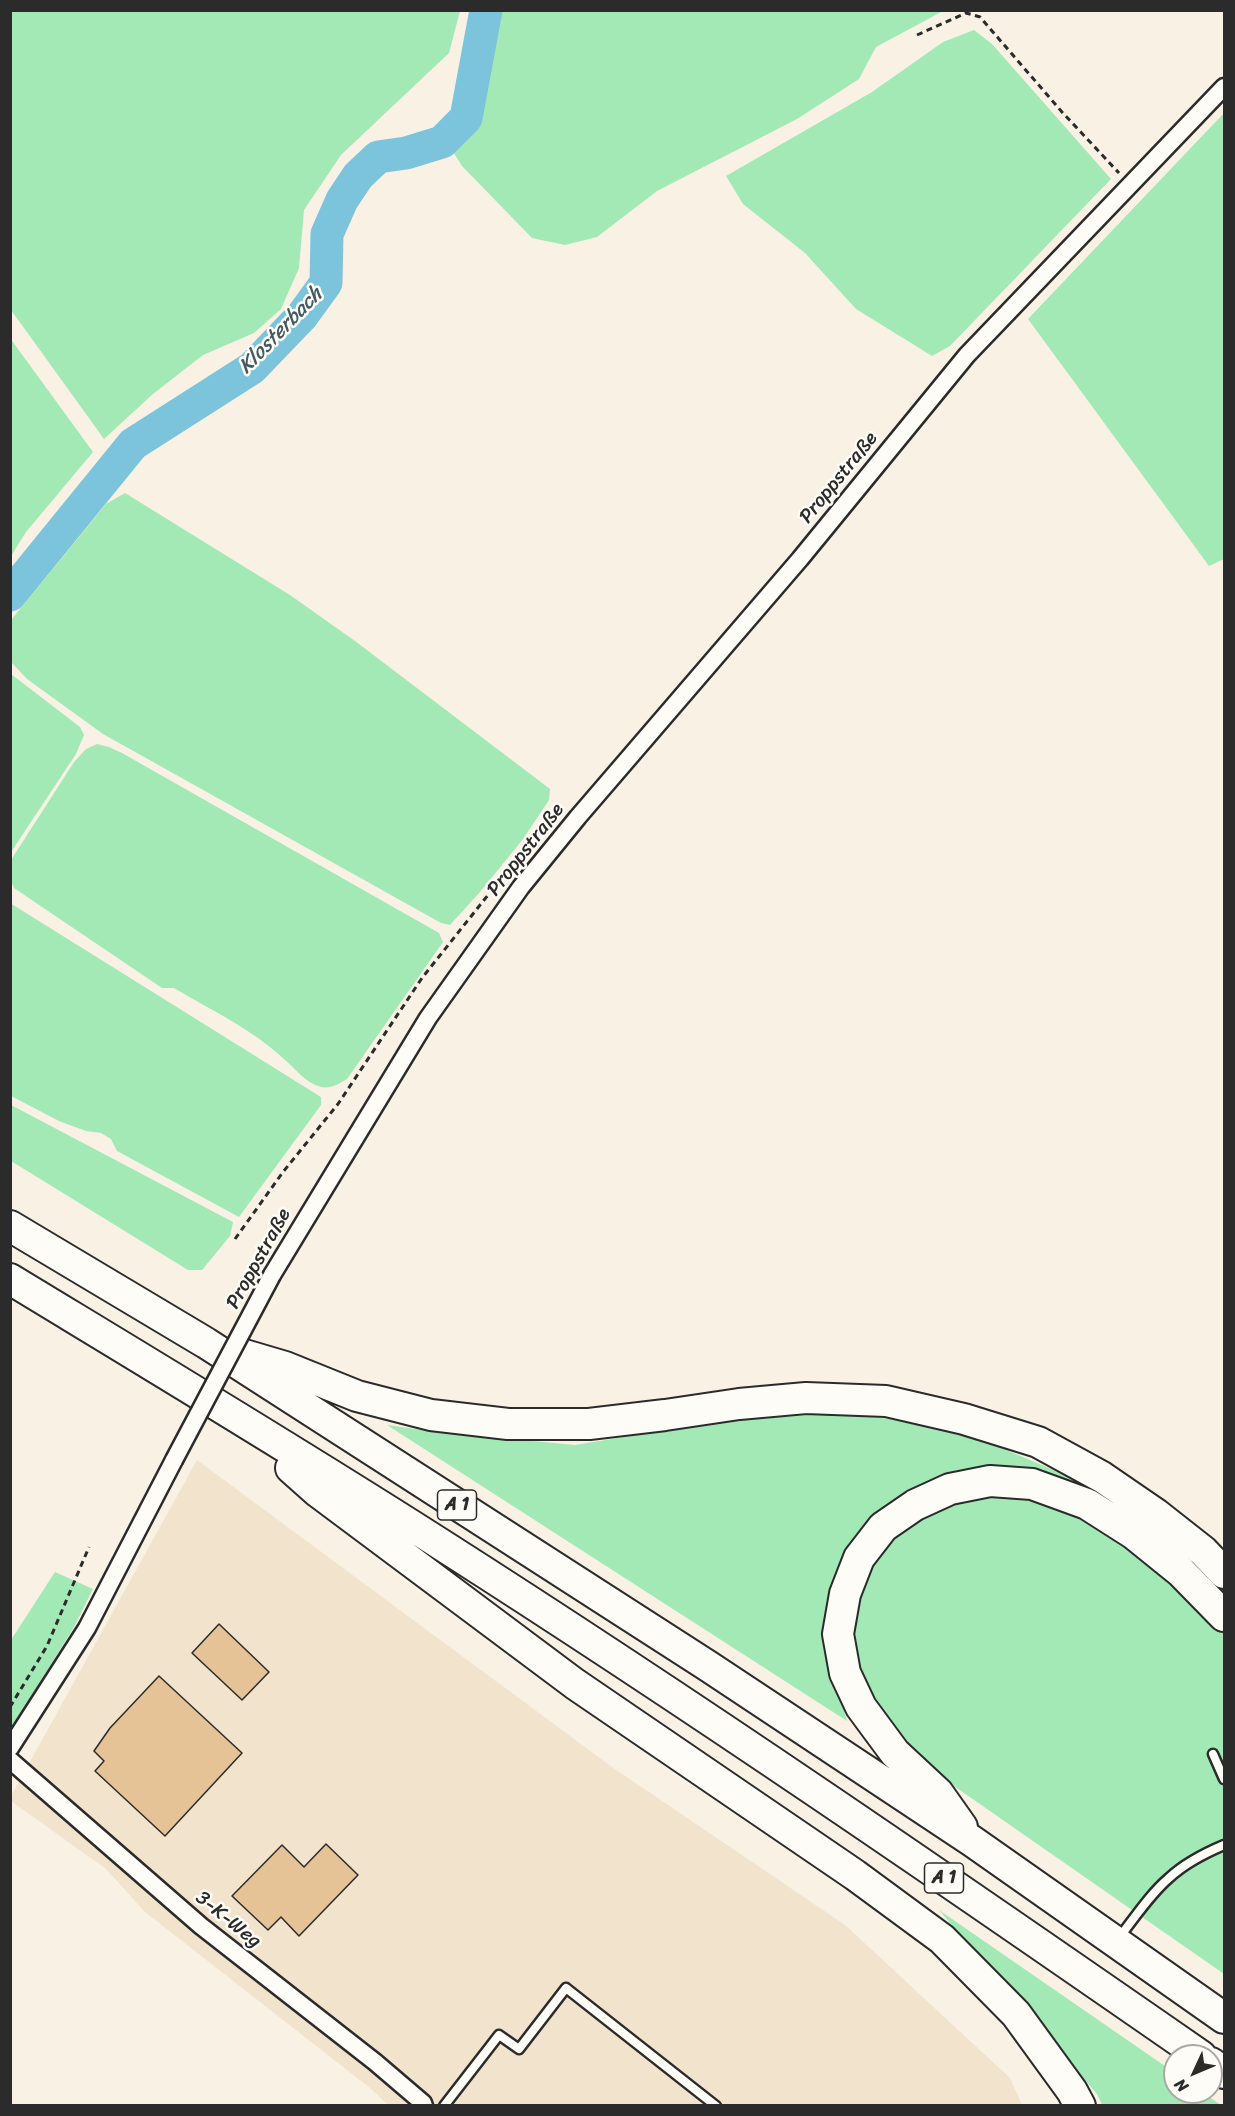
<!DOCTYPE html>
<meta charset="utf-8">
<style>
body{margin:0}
#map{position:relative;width:1235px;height:2116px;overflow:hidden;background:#f8f1e4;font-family:Sriracha,sans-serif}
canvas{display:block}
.frame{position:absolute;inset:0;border:12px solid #2b2b2b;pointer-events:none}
.north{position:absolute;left:1163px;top:2044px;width:60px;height:60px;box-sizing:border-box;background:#fdfcf7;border:2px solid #a9a8a5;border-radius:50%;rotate:226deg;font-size:16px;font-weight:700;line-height:24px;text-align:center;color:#2b2b2b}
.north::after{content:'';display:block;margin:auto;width:21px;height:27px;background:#2b2b2b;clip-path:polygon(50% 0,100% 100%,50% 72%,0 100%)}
</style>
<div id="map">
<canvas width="1235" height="2116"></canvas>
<div class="frame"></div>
<div class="north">N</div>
</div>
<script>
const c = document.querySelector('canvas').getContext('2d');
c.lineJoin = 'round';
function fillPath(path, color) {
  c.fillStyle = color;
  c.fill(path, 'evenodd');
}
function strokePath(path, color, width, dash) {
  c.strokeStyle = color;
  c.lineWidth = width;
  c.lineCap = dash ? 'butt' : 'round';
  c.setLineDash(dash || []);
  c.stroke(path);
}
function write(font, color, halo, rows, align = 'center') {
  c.font = font + ' Sriracha,sans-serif';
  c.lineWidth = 5;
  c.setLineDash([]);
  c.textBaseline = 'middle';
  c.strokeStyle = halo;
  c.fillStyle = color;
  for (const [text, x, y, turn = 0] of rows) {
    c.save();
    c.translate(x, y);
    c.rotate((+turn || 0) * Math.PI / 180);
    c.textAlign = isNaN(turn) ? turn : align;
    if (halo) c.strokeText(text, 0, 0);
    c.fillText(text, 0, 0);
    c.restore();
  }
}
fillPath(new Path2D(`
 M197 1460 612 1767 845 1925 1010 2078 1022 2105H388L370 2088 145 1912 106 1869 11 1801V1796Z`), '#f2e3cd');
fillPath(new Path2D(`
 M10 11 11 10 460 11 449 53 341 155 304 210 299 268 281 309 254 333 203 355 153 394 104 439 11 310Z
 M501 11V10L943 11 876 47 859 79 797 119 657 191 597 237 565 245 532 238 462 166 452 150 484 106Z
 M974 30 992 44 1111 179 950 346 932 356 856 309 805 253 743 204 726 176 872 92 943 42Z
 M1224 113V559L1209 566 1028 319Z
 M10 338 93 452 26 532 11 556Z
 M125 493 290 595 355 641 550 789 549 800 523 839 480 892 450 925 441 923 103 734 27 679 11 662V620L106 504Z
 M11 674 80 727 84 735 76 754 11 852Z
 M97 744 109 747 122 753 439 933 443 942 347 1079C339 1084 330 1089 321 1087 305 1083 296 1069 284 1059 252 1029 211 1010 174 988H162L14 888 11 881V860L74 762 86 749Z
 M10 903 321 1097V1105L239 1217 117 1151 111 1139 101 1133 86 1131 59 1121 11 1096Z
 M11 1105 233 1222 230 1236 202 1270H188L11 1161Z
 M839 1413 950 1426 1084 1483 1077 1494 1025 1475 881 1513 836 1574 825 1643 847 1721 387 1425 437 1432 575 1445 721 1421Z
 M1021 1494 1099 1524 1171 1580 1224 1632V1974L954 1786 904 1745 872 1708 852 1653 856 1590 896 1530 944 1504Z
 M55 1572 93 1589 74 1627 11 1729V1640Z
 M939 1910 1175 2073V2092H1202L1221 2105H1102L1097 2094Z`), '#a3e9b6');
strokePath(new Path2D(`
 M10 595 133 444 252 368 302 316 326 283 327 234 342 200 358 176 378 157 406 153 442 142 466 118 486 10`), '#7bc4db', 33);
const building = new Path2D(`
 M219 1624 269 1672 242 1700 192 1653Z
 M159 1676 242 1753 165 1836 95 1771 104 1761 94 1751 110 1728Z
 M326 1844 358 1875 299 1936 281 1917 268 1930 232 1896 282 1845 304 1867Z`);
fillPath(building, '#e5c397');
strokePath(building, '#2b2b2b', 1.5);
const lane = new Path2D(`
 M1213 1754 1224 1779
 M1118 1939C1134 1919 1149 1895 1169 1878 1184 1864 1205 1853 1224 1845
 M444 2106 499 2035 519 2049 566 1988 716 2106`);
const street = new Path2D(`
 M272 1275 428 1018 521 887 578 817 800 559 967 355 1224 87
 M10 1748 87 1628 174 1460
 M10 1760 201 1926 375 2062 423 2103 424 2106`);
const highway = new Path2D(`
 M10 1226 206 1343 708 1666 972 1841 1224 2018
 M10 1279C155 1367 300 1454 442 1545 699 1709 950 1882 1201 2056
 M241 1354 285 1367 357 1396 431 1415 508 1424H589L665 1415 739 1404 806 1398 886 1401 964 1419 1038 1442 1102 1477 1156 1514 1203 1551 1224 1573
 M291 1468 318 1492 575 1684 855 1875 942 1939 1016 2014 1072 2091 1080 2106
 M962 1827 938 1793 895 1753 861 1707 845 1673 838 1634 845 1594 859 1558 883 1527 915 1505 950 1489 990 1481 1032 1484 1087 1504 1134 1534 1181 1572 1224 1616
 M1211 2063 1224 2073`);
strokePath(lane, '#2b2b2b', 13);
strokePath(street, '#2b2b2b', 21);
strokePath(highway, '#2b2b2b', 34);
strokePath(new Path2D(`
 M917 35 966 13 980 17 1062 112 1119 173
 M235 1239 283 1172 338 1104 422 978 523 851 549 823
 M10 1707 47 1646 89 1547`), '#2b2b2b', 3, [6, 4.5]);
strokePath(lane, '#fdfcf7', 8);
strokePath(street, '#fdfcf7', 16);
strokePath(highway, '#fdfcf7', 30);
const streetBridge = new Path2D(`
 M174 1460 272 1275`);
strokePath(streetBridge, '#2b2b2b', 21, []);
strokePath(streetBridge, '#fdfcf7', 16);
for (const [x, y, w] of [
 [457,1505,39],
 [944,1878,39]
]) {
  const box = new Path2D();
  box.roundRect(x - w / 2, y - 15, w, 30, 4.5);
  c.fillStyle = '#fdfcf7';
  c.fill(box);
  strokePath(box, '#2b2b2b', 1.5);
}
write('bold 18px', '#2b2b2b', null, [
 ["A 1",457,1505],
 ["A 1",944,1878]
]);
write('20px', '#2b2b2b', '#fdfcf7', [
 ["Proppstraße",839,478,-51],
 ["Proppstraße",526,850,-52],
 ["Proppstraße",259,1259,-61],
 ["3-K-Weg",228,1920,39]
]);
write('italic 21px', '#435960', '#fdfcf7', [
 ["Klosterbach",281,331,-46]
]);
</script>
